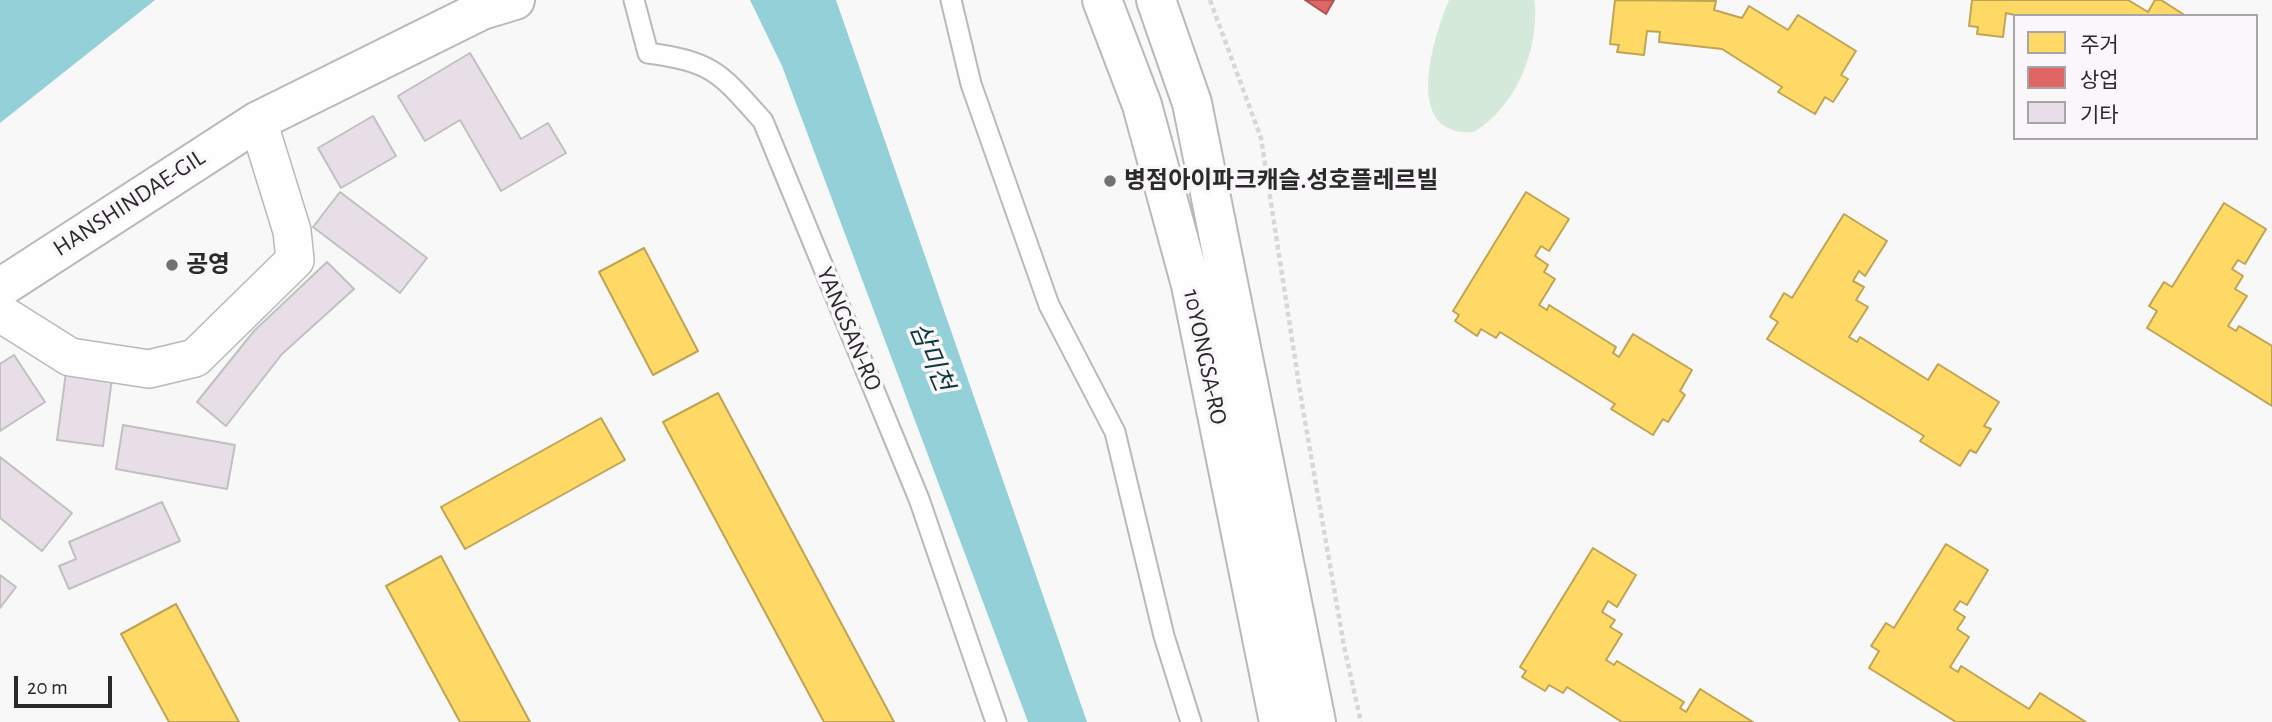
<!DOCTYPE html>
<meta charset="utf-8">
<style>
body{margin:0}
#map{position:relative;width:2272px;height:722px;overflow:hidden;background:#f9f8f9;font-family:"Alegreya Sans","Noto Sans KR",sans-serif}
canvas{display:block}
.legend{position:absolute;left:2013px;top:14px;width:245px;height:126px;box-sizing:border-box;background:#faf7fa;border:2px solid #a7a5a7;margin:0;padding:9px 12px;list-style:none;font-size:21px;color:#2b2a2b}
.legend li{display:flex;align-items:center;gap:14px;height:35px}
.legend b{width:35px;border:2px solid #a7a5a7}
.scale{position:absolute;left:14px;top:676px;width:98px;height:32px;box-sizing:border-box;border:4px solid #2b2a2b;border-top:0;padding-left:9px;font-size:21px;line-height:24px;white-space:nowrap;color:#2b2a2b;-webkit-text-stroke:5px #faf7fa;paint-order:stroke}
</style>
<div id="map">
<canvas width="2272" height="722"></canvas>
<ul class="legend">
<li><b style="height:19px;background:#ffd966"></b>주거</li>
<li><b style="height:19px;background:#e06666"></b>상업</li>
<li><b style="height:19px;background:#e8dee8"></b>기타</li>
</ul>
<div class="scale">20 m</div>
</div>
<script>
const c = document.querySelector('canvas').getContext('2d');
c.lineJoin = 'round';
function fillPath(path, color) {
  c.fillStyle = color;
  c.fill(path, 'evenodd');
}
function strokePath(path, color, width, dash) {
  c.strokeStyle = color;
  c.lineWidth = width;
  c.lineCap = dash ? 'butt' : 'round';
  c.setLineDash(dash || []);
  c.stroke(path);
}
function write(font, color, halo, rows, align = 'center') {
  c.font = font + ' "Alegreya Sans","Noto Sans KR",sans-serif';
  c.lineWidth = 7;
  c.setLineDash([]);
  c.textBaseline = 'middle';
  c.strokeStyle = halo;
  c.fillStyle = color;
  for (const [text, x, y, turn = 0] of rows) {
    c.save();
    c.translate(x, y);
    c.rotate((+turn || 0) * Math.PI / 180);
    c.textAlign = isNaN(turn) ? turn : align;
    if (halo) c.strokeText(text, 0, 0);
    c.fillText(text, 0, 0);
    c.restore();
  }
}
fillPath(new Path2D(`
 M1449 0H1534L1535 3C1538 52 1516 106 1474 132 1401 138 1433 38 1449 0Z`), '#d5e9db');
fillPath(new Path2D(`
 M0 0H155L0 123Z
 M750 0H836L1087 722H1028L782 66Z`), '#94d0d7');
const homes = new Path2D(`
 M1615 0 1716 1 1714 10 1742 18 1749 6 1788 30 1798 15 1856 51 1841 75 1848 79 1833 102 1825 97 1815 114 1778 92 1782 87 1722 49 1659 42 1660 32 1647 31 1644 55 1617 52 1619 45 1610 44Z
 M1972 0H2128L2148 12 2155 0H2161L2186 16H2019L2006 13 2003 37 1977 34 1978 27 1969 26Z
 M1526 192 1569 219 1549 251 1541 246 1535 256 1548 265 1544 272 1555 279 1539 305 1547 310 1549 305 1616 347 1613 353 1619 357 1633 334 1692 370 1680 391 1685 395 1668 422 1663 419 1653 435 1611 409 1615 404 1500 332 1496 338 1481 329 1477 336 1455 321 1459 315 1453 311Z
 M2224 203 2266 229 2245 264 2238 260 2232 269 2243 276 2235 289 2247 296 2228 326 2236 331 2239 326 2272 346V406L2147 328 2157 311 2149 306 2164 282 2172 287Z
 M1844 214 1887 241 1865 276 1859 271 1853 281 1864 287 1856 300 1868 307 1849 337 1857 342 1860 337 1928 380 1938 364 1999 402 1984 426 1991 429 1976 453 1970 450 1960 466 1920 441 1924 436 1767 339 1778 322 1770 317 1784 293 1792 298Z
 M644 248 698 351 653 375 599 272Z
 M718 393 894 722H824L663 422Z
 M601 418 625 460 465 549 441 507Z
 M1946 544 1988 570 1967 605 1960 601 1954 610 1965 617 1957 629 1969 637 1950 667 1958 672 1961 666 2029 709 2040 693 2086 722H1956L1869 668 1879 651 1871 646 1886 623 1894 628Z
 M1593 548 1636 575 1617 607 1608 601 1602 612 1615 620 1610 627 1622 634 1606 660 1614 665 1617 661 1684 702 1680 708 1686 712 1700 689 1753 722H1622L1567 687 1563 693 1549 685 1545 691 1522 677 1526 671 1520 667Z
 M441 556 530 722H460L386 586Z
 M176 604 239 722H169L121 634Z`);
fillPath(homes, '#ffd966');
strokePath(homes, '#bfa454', 2);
const shops = new Path2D(`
 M1305 0H1334L1326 14Z`);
fillPath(shops, '#e06666');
strokePath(shops, '#aa5454', 2);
const building = new Path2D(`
 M470 53 521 139 548 123 566 153 501 191 460 120 425 141 398 96Z
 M373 116 396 156 341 188 318 148Z
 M340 192 427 258 400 293 313 227Z
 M327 262 354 289 282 354 226 426 197 402 254 331Z
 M14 355 45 402 0 431V364Z
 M67 365 113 371 103 446 57 440Z
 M123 425 235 445 227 489 116 469Z
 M0 457 72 513 42 551 0 518Z
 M162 502 180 541 69 589 59 566 76 559 69 542Z
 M0 575 16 587 0 608Z`);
fillPath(building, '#e8dee8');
strokePath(building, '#c1c0c1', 2);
const lane = new Path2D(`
 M634 0 648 53C714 62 720 73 763 121L919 499 996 722
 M951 0 971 84 1049 305 1115 432 1164 636 1191 722`);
const street = new Path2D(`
 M0 313 70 357 149 369 195 358 295 260 292 231 258 121`);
const secondary = new Path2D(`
 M1102 0 1142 105 1191 285 1279 722
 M1156 0 1192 103 1316 722
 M0 288 258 121 482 10 515 0`);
strokePath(lane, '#bab9ba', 23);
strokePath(street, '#bab9ba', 40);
strokePath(secondary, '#bab9ba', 42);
strokePath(new Path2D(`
 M1210 0 1261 138 1302 404 1344 646 1361 722`), '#d8d7d8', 4.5, [5, 3.5]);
strokePath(lane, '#fefefe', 19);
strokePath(street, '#fefefe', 37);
strokePath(secondary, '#fefefe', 38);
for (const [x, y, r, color] of [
 [1110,181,7,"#737273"],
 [172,265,7,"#737273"]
]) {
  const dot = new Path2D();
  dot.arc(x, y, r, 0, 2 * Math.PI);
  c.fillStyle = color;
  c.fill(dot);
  strokePath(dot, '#faf7fa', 2.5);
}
write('bold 24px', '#2b2a2b', '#faf7fa', [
 ["병점아이파크캐슬.성호플레르빌",1124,181],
 ["공영",186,265]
], 'left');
write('24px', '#2b2a2b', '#faf7fa', [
 ["HANSHINDAE-GIL",129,203,-33],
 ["YANGSAN-RO",849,329,67],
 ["10YONGSA-RO",1205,357,78]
]);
write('italic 26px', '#0f393e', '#faf7fa', [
 ["삼미천",931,357,67]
]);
</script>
